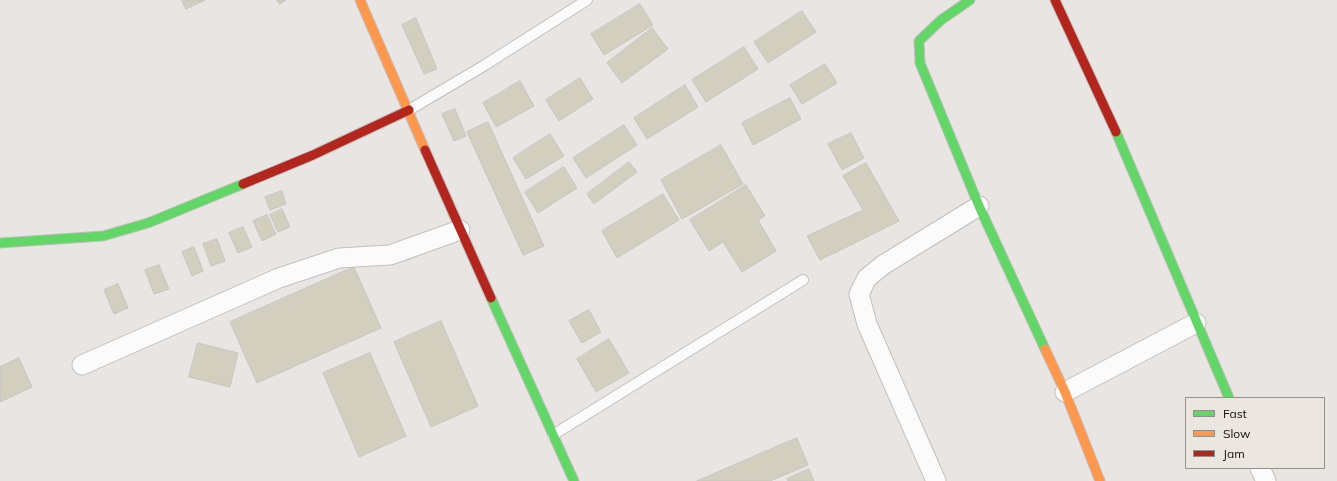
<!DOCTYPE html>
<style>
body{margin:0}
#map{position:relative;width:1337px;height:481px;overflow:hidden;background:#e8e5e2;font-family:Mulish,sans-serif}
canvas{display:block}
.legend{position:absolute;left:1185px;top:397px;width:140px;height:72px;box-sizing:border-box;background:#ebe6df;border:1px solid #94908b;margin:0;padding:5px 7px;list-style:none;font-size:12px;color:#12100e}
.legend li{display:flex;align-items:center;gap:8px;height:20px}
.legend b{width:20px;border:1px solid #94908b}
</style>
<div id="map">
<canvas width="1337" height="481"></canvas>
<ul class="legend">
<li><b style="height:5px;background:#63d668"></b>Fast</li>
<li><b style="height:5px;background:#ff974d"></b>Slow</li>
<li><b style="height:5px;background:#b3261e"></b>Jam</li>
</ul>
</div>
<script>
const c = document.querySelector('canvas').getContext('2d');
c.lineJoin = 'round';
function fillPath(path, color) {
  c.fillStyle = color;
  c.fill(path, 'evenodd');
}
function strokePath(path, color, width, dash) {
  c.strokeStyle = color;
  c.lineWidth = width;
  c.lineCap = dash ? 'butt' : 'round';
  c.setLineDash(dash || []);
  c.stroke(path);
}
const building = new Path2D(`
 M182 0H205L186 9Z
 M277 0H286L280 4Z
 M640 4 653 25 604 55 591 34Z
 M802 11 816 32 768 63 754 42Z
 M416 18 437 69 424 74 402 25Z
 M652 28 668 49 622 83 607 63Z
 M744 47 758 69 706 102 692 80Z
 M825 64 837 83 802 104 790 85Z
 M580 78 593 99 559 121 546 100Z
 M520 81 534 106 496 127 483 103Z
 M685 85 698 107 647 139 634 118Z
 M790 98 801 119 753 145 742 123Z
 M455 109 466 136 454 141 442 114Z
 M488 122 544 246 523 255 467 132Z
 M624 125 637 145 586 178 573 158Z
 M851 133 864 158 842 170 828 144Z
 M550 134 564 156 526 179 513 158Z
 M721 145 743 184 682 219 661 180Z
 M629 162 637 172 594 204 587 194Z
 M866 163 899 221 820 260 807 236 863 210 843 176Z
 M564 167 577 188 538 213 525 192Z
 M746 185 765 216 758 220 776 251 742 272 723 242 709 251 690 220Z
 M282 191 286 204 270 210 265 197Z
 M663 194 679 220 617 258 602 231Z
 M282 209 290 227 278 232 270 215Z
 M267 215 276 234 262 241 253 221Z
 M243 227 252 247 238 253 229 233Z
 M217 239 225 261 211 266 203 244Z
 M194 247 203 271 192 276 182 252Z
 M159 265 169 289 154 294 145 270Z
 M354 267 381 328 257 383 230 322Z
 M118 284 128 308 114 314 104 290Z
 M589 310 601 332 582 343 569 321Z
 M441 321 478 406 431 427 394 342Z
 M609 339 629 373 596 392 577 359Z
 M198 343 238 353 230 387 189 377Z
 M370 353 406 436 359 457 323 373Z
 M19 358 32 387 0 402V367Z
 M797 438 808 465 770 481H697Z
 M809 469 814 481H788L787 479Z`);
fillPath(building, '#d3cfbe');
strokePath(building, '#c6c5c3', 1);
const lane = new Path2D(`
 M409 110 485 65 587 0
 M553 435 803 280`);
const street = new Path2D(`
 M82 365 279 278 339 258 390 255 460 230
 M1065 392 1196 323
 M1260 468 1266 481
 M936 481 867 324 859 294 867 278 883 265 979 206`);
const fast = new Path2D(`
 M970 0 941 20 919 41 920 63 979 206 1045 349
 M1116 132 1229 398
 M0 243 103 236 148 223 243 184
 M491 298 574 481`);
const slow = new Path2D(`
 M360 0 425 150
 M1045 349 1065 392 1100 481`);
const jam = new Path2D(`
 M1055 0 1116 132
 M425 150 491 298
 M243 184 313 155 409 110`);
strokePath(lane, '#c2c0be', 12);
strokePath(street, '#c2c0be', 21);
strokePath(fast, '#c2c0be', 11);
strokePath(slow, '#c2c0be', 11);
strokePath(jam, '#c2c0be', 11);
strokePath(lane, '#fcfbfb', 10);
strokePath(street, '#fcfbfb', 19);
strokePath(fast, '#63d668', 9);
strokePath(slow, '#ff974d', 9);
strokePath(jam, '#b3261e', 9);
</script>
